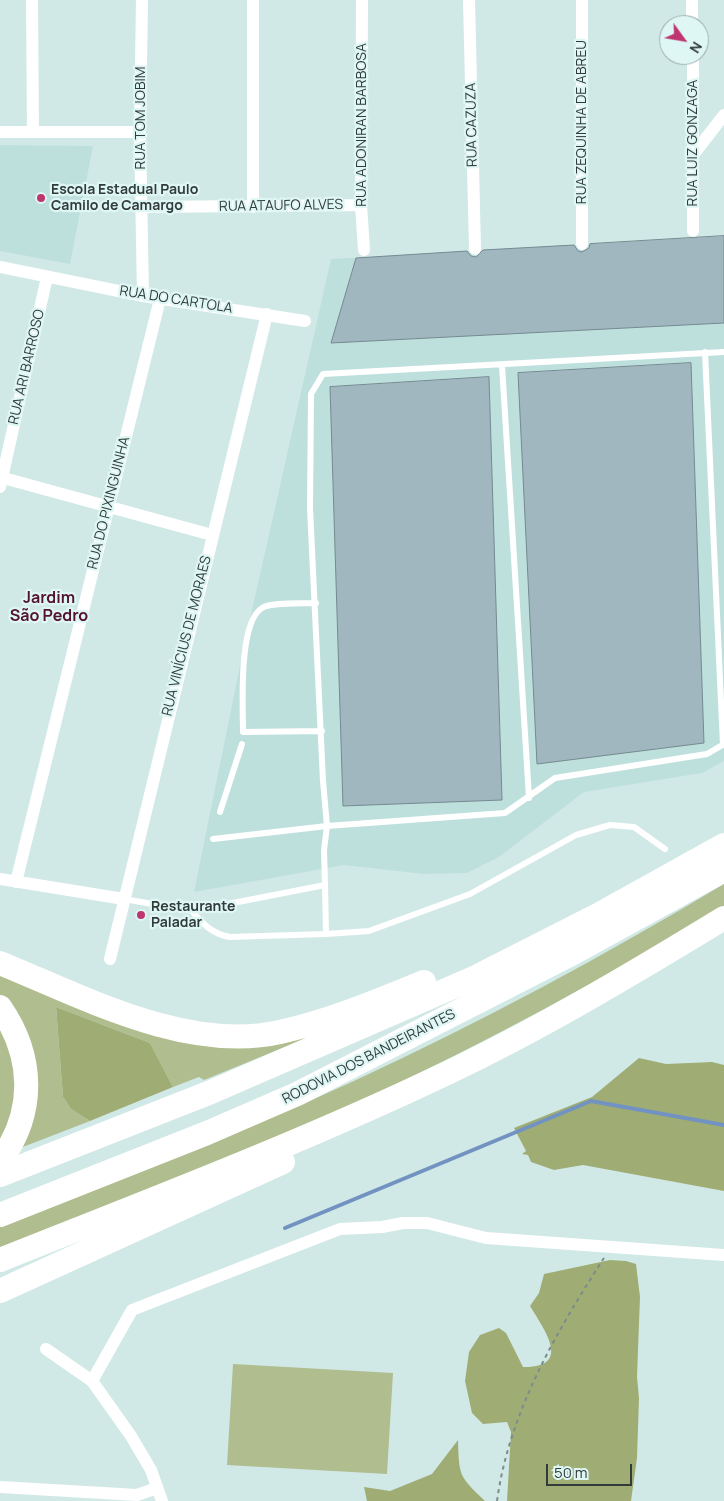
<!DOCTYPE html>
<meta charset="utf-8">
<style>
body{margin:0}
#map{position:relative;width:724px;height:1501px;overflow:hidden;background:#d1e9e6;font-family:Manrope,sans-serif}
canvas{display:block}
.north{position:absolute;left:659px;top:15px;width:50px;height:50px;box-sizing:border-box;background:#def6f4;border:1px solid #99abaa;border-radius:50%;rotate:122deg;font-size:14px;font-weight:700;line-height:20px;text-align:center;color:#313b3a}
.north::after{content:'';display:block;margin:auto;width:18px;height:22px;background:#bf3570;clip-path:polygon(50% 0,100% 100%,50% 72%,0 100%)}
.scale{position:absolute;left:546px;top:1464px;width:86px;height:22px;box-sizing:border-box;border:2px solid #313b3a;border-top:0;padding-left:6px;font-size:15px;line-height:18px;white-space:nowrap;color:#313b3a;-webkit-text-stroke:4px #def6f4;paint-order:stroke}
</style>
<div id="map">
<canvas width="724" height="1501"></canvas>
<div class="north">N</div>
<div class="scale">50 m</div>
</div>
<script>
const c = document.querySelector('canvas').getContext('2d');
c.lineJoin = 'round';
function fillPath(path, color) {
  c.fillStyle = color;
  c.fill(path, 'evenodd');
}
function strokePath(path, color, width, dash) {
  c.strokeStyle = color;
  c.lineWidth = width;
  c.lineCap = dash ? 'butt' : 'round';
  c.setLineDash(dash || []);
  c.stroke(path);
}
function write(font, color, halo, rows, align = 'center') {
  c.font = font + ' Manrope,sans-serif';
  c.lineWidth = 4.5;
  c.setLineDash([]);
  c.textBaseline = 'middle';
  c.strokeStyle = halo;
  c.fillStyle = color;
  for (const [text, x, y, turn = 0] of rows) {
    c.save();
    c.translate(x, y);
    c.rotate((+turn || 0) * Math.PI / 180);
    c.textAlign = isNaN(turn) ? turn : align;
    if (halo) c.strokeText(text, 0, 0);
    c.fillText(text, 0, 0);
    c.restore();
  }
}
fillPath(new Path2D(`
 M0 145 93 146 70 264 0 251Z
 M724 236V761L702 773 584 792 499 857 467 873 423 874 344 865 194 892 245 641 331 259Z`), '#bee0dd');
fillPath(new Path2D(`
 M724 884V906C607 977 486 1043 362 1100 243 1154 121 1200 0 1248V1226C118 1179 239 1134 354 1081 481 1022 604 956 724 884Z
 M0 970 123 1022 307 1038 204 1080 199 1077 173 1087 150 1043 56 1007 63 1097 71 1109 90 1121 15 1150 27 1125 0 996Z
 M0 1020 20 1090 0 1150Z
 M233 1364 393 1373 387 1474 227 1465Z`), '#b0bd8e');
fillPath(new Path2D(`
 M56 1007 150 1043 173 1087 90 1121 71 1109 63 1097Z
 M639 1058 666 1064 712 1062 724 1065V1191L583 1165 554 1170 531 1162 528 1155 522 1154 526 1151 514 1128 592 1097Z
 M610 1260 626 1261 636 1264 640 1297 637 1377 639 1398 637 1458 631 1501H507L511 1432 507 1422 483 1424 472 1413 465 1381 469 1352 480 1335 499 1328 506 1333 523 1367C574 1368 543 1328 530 1306L539 1293 544 1274Z
 M458 1440C459 1476 459 1476 485 1501H367L364 1487 390 1491 432 1474Z`), '#9fad75');
strokePath(new Path2D(`
 M285 1228 591 1101 724 1125`), '#7293c1', 4);
const building = new Path2D(`
 M724 236V323L331 343 356 258 467 251 471 256 476 257 483 250 574 245 578 251 582 252 589 248 590 244Z
 M691 363 704 743 537 764 518 373Z
 M489 377 502 800 343 806 330 387Z`);
fillPath(building, '#a1b7bf');
strokePath(building, '#758a91', 1);
strokePath(new Path2D(`
 M497 1501C509 1413 556 1332 604 1258`), '#7b8c8a', 2, [4, 4]);
strokePath(new Path2D(`
 M705 352 723 745
 M502 366 529 798
 M316 603C302 604 272 602 262 608 238 623 243 706 243 732L322 731
 M220 812 242 744
 M213 839 327 826 505 813 555 778 707 754 724 744
 M325 885 326 934 369 931 470 894 576 835 610 825 634 827 665 849
 M124 899 192 911 325 885 324 850 327 826 323 781 310 508 311 394 323 374 724 352
 M192 911C203 924 212 934 230 937L326 934`), '#fff', 6);
strokePath(new Path2D(`
 M32 0 33 132
 M142 0 140 132 143 296
 M253 0V207
 M362 0 361 205 364 250
 M469 0 475 249
 M692 0V25
 M693 55V231
 M0 132H140
 M693 155 724 115
 M142 207 361 205
 M582 244V0
 M0 267 143 296 305 321
 M0 477 212 535
 M0 487 47 277
 M0 879 124 899
 M16 882 160 299
 M110 959 267 314
 M46 1349 92 1381 131 1436 151 1470 162 1501
 M92 1381 132 1310 340 1229 382 1227 403 1223H427L486 1238 724 1255
 M0 1487 137 1495 157 1488`), '#fff', 12);
strokePath(new Path2D(`
 M0 963C83 997 188 1053 280 1032 330 1021 377 1001 424 982
 M0 1007C34 1056 36 1112 0 1161
 M0 1175 211 1092 476 977 598 915 724 845
 M0 1215 207 1133 297 1094 575 952 724 870
 M0 1260C148 1201 298 1144 443 1075 540 1029 632 974 724 918
 M0 1291 283 1162`), '#fff', 24);
for (const [x, y, r, color] of [
 [41,198,5,"#bf3570"],
 [141,915,5,"#bf3570"]
]) {
  const dot = new Path2D();
  dot.arc(x, y, r, 0, 2 * Math.PI);
  c.fillStyle = color;
  c.fill(dot);
  strokePath(dot, '#def6f4', 2);
}
write('14px', '#313b3a', '#def6f4', [
 ["RUA TOM JOBIM",141,118,-90],
 ["RUA ZEQUINHA DE ABREU",582,122,-90],
 ["RUA ADONIRAN BARBOSA",362,125,-90],
 ["RUA CAZUZA",472,125,-91],
 ["RUA LUIZ GONZAGA",693,143,-90],
 ["RUA ATAUFO ALVES",281,206,-1],
 ["RUA DO CARTOLA",176,300,9],
 ["RUA ARI BARROSO",27,367,-77],
 ["RUA DO PIXINGUINHA",109,503,-76],
 ["RUA VINÍCIUS DE MORAES",187,636,-76],
 ["RODOVIA DOS BANDEIRANTES",369,1057,-27]
]);
write('bold 14px', '#313b3a', '#def6f4', [
 ["Escola Estadual Paulo",51,190],
 ["Camilo de Camargo",51,206],
 ["Restaurante",151,907],
 ["Paladar",151,923]
], 'left');
write('bold 16px', '#54122e', '#def6f4', [
 ["Jardim",49,599],
 ["São Pedro",49,617]
]);
</script>
